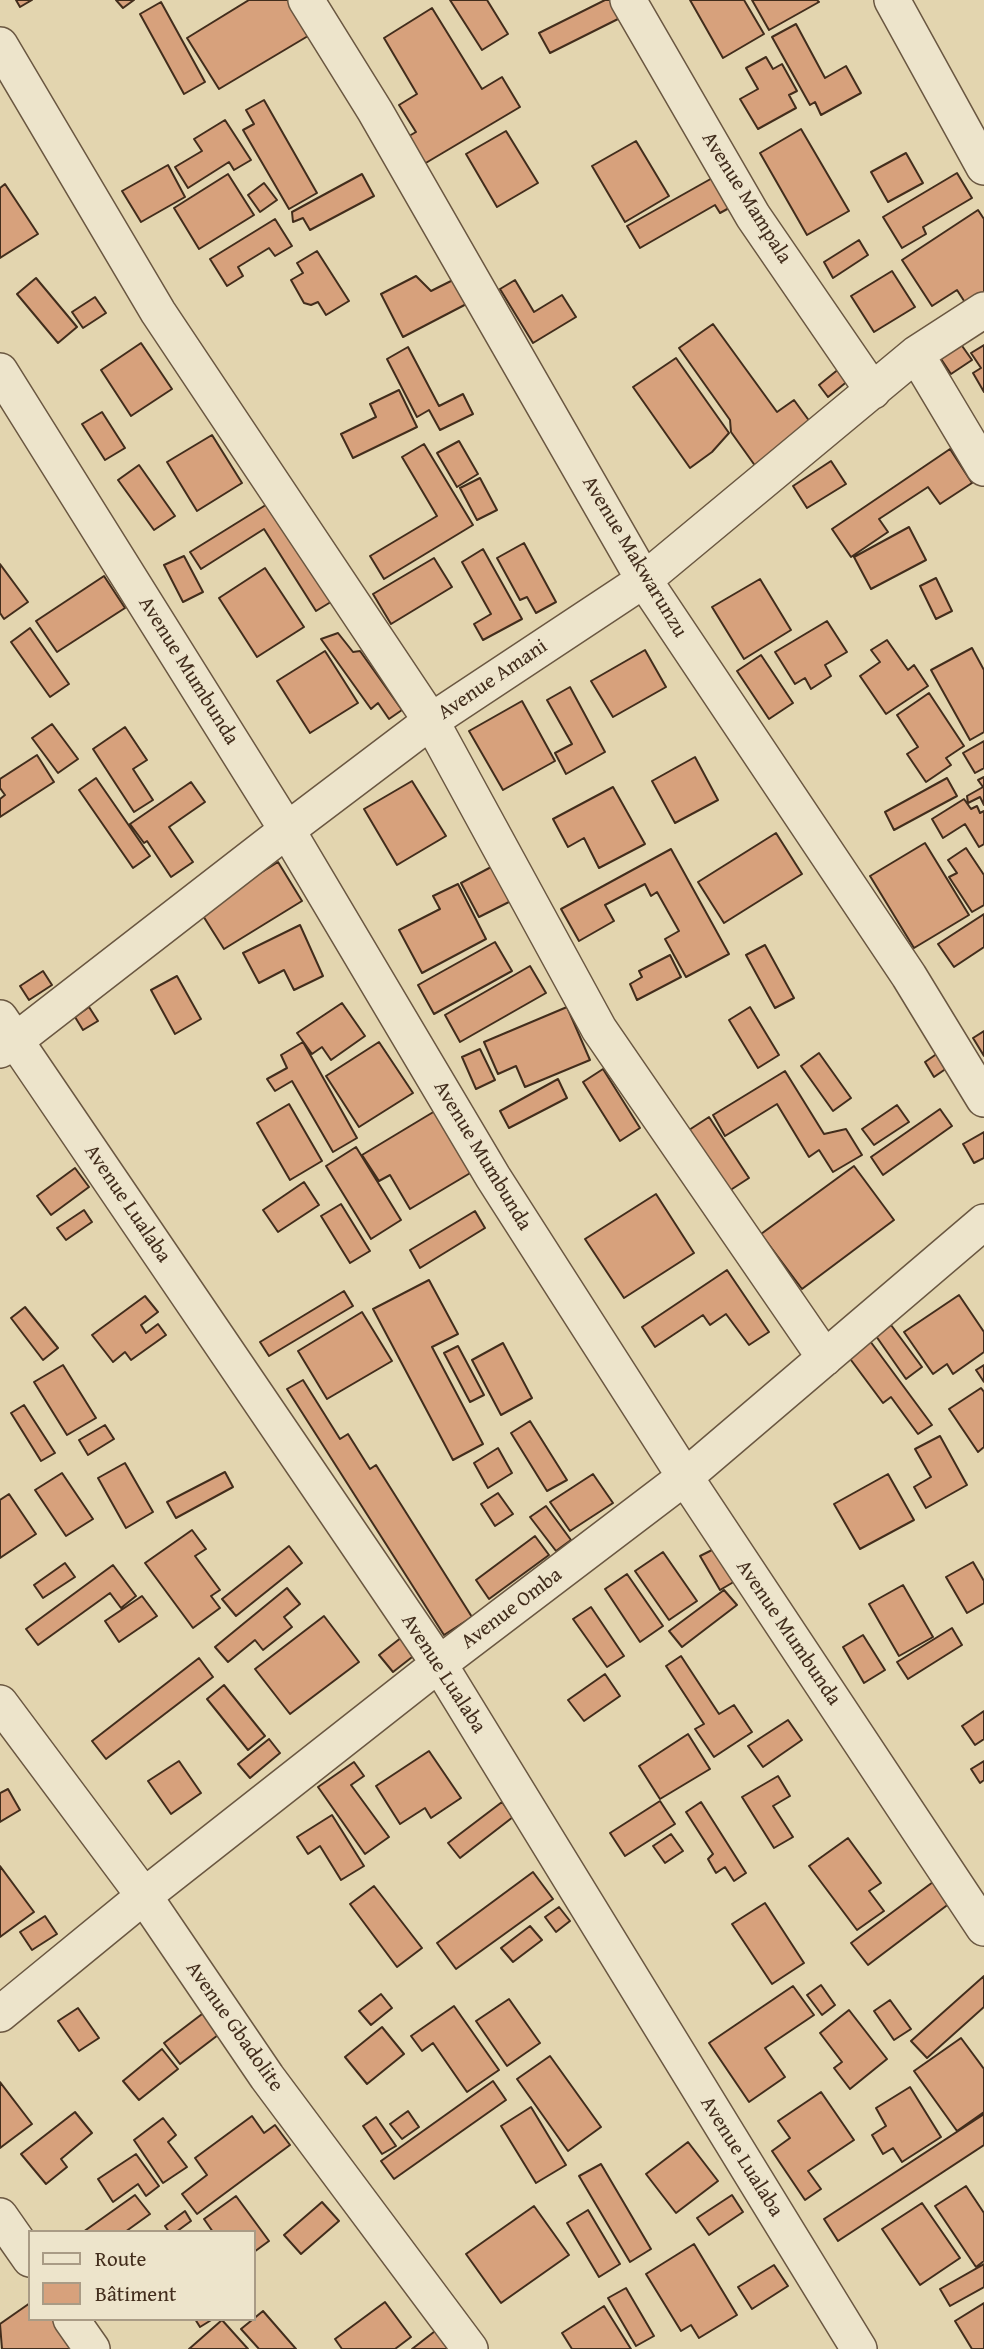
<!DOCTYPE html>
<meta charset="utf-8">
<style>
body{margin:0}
#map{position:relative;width:984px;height:2349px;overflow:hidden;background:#e3d5af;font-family:"Gentium Book Plus",serif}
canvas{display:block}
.legend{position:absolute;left:28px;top:2230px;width:228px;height:91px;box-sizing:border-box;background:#ede4cb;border:2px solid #a99b85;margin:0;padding:9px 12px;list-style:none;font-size:21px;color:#422d1c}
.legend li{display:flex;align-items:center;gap:14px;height:35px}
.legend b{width:35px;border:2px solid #a99b85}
</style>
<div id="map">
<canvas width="984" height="2349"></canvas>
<ul class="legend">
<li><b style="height:9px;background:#ede4cb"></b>Route</li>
<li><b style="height:19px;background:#d7a17c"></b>Bâtiment</li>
</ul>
</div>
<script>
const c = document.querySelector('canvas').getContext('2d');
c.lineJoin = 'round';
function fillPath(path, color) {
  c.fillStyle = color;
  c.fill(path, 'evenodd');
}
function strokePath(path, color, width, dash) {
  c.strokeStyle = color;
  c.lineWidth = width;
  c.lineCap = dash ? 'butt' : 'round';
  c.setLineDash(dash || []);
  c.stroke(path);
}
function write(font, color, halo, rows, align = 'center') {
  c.font = font + ' "Gentium Book Plus",serif';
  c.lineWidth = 5;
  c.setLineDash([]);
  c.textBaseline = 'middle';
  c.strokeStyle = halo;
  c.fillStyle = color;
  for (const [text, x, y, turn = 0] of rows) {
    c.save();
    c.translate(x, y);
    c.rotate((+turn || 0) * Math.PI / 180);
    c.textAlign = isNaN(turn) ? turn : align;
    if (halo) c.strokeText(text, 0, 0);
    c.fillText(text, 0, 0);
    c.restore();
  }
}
const building = new Path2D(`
 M16 0H32L20 7Z
 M116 0H134L123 8Z
 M249 0H301L308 36 219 89 187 38Z
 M450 0H487L508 34 482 50Z
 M605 0H621L628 14 550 53 539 33Z
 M690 0H744L764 34 723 58Z
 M752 0H817L819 2 769 30Z
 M161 2 205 82 184 94 140 14Z
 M432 8 482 89 502 77 520 107 419 167 402 140 416 132 399 105 417 94 384 38Z
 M796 24 825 78 846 66 861 93 821 115 815 102 810 105 772 37Z
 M766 57 773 69 782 64 797 91 789 95 796 108 758 129 740 99 758 89 746 68Z
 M264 100 317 193 289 209 243 130 254 124 246 110Z
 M225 120 251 160 234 170 229 162 188 188 175 167 202 151 194 139Z
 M801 129 849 211 807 235 760 153Z
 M506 131 538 183 497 207 466 154Z
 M636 141 669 196 625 222 592 166Z
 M906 153 923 183 888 202 871 172Z
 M168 165 185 197 141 222 122 191Z
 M723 172 740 202 720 213 715 205 640 248 627 226Z
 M957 173 972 198 923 227 926 234 902 248 883 217Z
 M228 174 254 215 199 249 174 208Z
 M362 174 374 196 310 230 303 218 293 222 292 212Z
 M264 183 277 200 260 212 248 195Z
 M5 184 38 234 0 258V188Z
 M978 210 984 219V296L968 307 957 290 932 306 902 260Z
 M275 219 292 246 275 256 269 248 238 267 243 276 227 286 210 259Z
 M859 240 868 255 833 278 824 262Z
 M317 251 349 301 326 315 318 302 311 305 304 303 291 280 303 273 297 263Z
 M892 271 915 307 874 332 851 296Z
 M463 275 476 299 403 337 381 294 416 276 431 291Z
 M36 278 77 327 58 343 17 294Z
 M515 280 534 312 562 295 576 317 533 343 500 289Z
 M95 297 106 313 83 328 72 312Z
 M713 324 777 412 794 400 813 426 756 467 731 432 730 420 679 348Z
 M141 343 172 389 131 416 101 370Z
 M960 343 972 360 951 374 939 356Z
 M984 345V392L973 373 981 368 971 353Z
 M408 347 439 406 463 394 473 414 440 430 429 410 417 417 387 359Z
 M676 358 729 433 712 452 690 468 633 387Z
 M845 364 854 376 828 397 819 385Z
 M399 390 417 427 353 458 341 434 376 417 370 404Z
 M102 412 125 448 105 460 82 424Z
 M212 435 242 483 197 511 167 462Z
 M459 441 478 474 457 487 437 453Z
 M424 444 473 525 384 579 370 556 437 516 402 457Z
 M950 449 972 483 940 504 928 487 879 519 888 532 851 557 832 529Z
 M831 461 846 484 807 508 793 486Z
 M139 465 175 516 154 530 118 480Z
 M480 478 497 510 477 520 460 488Z
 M277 498 339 597 316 611 264 529 201 569 190 552Z
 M909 527 926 560 871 589 854 557Z
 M524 543 556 602 536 613 527 597 520 600 497 558Z
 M483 549 522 619 483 640 474 624 491 614 462 562Z
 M184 556 203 592 183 602 164 565Z
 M434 558 452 587 391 624 373 594Z
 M0 564 28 602 4 619 0 613Z
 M265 568 304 627 257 657 219 598Z
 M104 576 125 608 57 652 36 621Z
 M936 578 952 611 936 619 920 586Z
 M760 579 791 630 744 659 712 607Z
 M827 621 847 652 825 665 831 676 811 689 805 678 795 684 775 652Z
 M30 628 69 684 50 697 11 642Z
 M338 633 353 652 360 651 402 710 389 719 378 703 371 709 321 639Z
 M887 640 908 670 914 665 928 686 886 714 860 676 880 662 871 650Z
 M972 648 984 670V732L970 740 931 670Z
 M645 650 666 687 613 717 591 681Z
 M325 651 358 703 310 733 277 681Z
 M761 655 793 703 769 719 737 671Z
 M570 687 605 752 566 774 555 753 572 744 547 700Z
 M929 693 964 746 946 758 951 765 926 782 907 754 918 747 897 715Z
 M522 701 555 761 503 790 469 731Z
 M52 724 78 759 58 773 32 738Z
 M125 727 147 760 133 769 153 800 134 812 93 749Z
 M984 741V768L975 773 963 753Z
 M37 755 54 782 0 817V799L5 795 0 788V779Z
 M695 757 718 800 675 823 652 781Z
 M984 777V805L980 797 968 803 967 796 983 787 978 780Z
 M96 778 150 856 133 868 79 790Z
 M947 778 957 796 894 830 885 812Z
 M412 781 446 836 397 865 364 809Z
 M191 782 205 802 169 827 193 862 171 877 147 841 144 843 130 824Z
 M613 787 645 844 599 868 584 838 568 847 553 819Z
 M964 799 971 809 977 806 980 813 984 811V844L979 847 965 824 943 838 932 819Z
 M776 833 802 874 724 923 698 882Z
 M925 843 969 915 914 948 870 876Z
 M966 848 984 875V905L972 912 949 877 957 873 948 860Z
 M671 849 729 954 686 977 665 939 679 931 657 892 651 896 645 884 605 905 614 921 579 941 561 909Z
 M278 862 302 901 224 949 200 911Z
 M493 866 511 901 479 917 461 883Z
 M458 884 486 939 422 973 399 930 440 909 433 896Z
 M984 914V947L954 967 938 944Z
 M300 925 323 976 294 990 284 970 259 983 243 953Z
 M495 942 512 971 434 1014 418 985Z
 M765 945 794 998 775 1008 746 955Z
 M670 955 681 977 637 1000 630 984 642 977 639 971Z
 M530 966 546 993 460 1042 445 1015Z
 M43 971 52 985 29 1000 20 986Z
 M177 976 201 1019 175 1034 151 990Z
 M342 1003 365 1036 331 1060 322 1047 312 1054 297 1033Z
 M89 1007 98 1021 83 1030 75 1017Z
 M567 1007 590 1060 525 1087 516 1066 498 1074 484 1042Z
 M750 1007 779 1055 758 1068 729 1020Z
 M984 1031V1056L973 1038Z
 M303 1042 357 1138 333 1152 292 1081 275 1091 267 1079 287 1068 281 1055Z
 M379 1042 413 1093 359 1127 326 1076Z
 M480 1049 495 1080 476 1089 462 1057Z
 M819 1053 851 1098 833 1111 801 1066Z
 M938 1053 947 1068 934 1077 925 1062Z
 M603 1069 640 1128 620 1141 583 1082Z
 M785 1071 824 1134 846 1129 862 1155 833 1172 819 1150 809 1157 777 1104 725 1136 713 1115Z
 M558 1079 567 1098 509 1128 500 1111Z
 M289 1104 322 1161 290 1180 257 1123Z
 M897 1105 909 1122 874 1145 862 1129Z
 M440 1108 477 1169 410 1209 390 1175 379 1181 362 1155Z
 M940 1109 952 1126 883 1175 871 1157Z
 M709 1117 749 1178 729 1191 689 1130Z
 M984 1132V1158L974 1163 963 1144Z
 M356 1147 401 1220 371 1239 326 1166Z
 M854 1166 894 1220 802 1289 761 1234Z
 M75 1168 89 1187 51 1215 37 1196Z
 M304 1182 319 1205 278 1232 263 1210Z
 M656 1194 694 1253 624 1298 585 1239Z
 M341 1204 370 1251 350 1263 321 1216Z
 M84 1210 92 1222 66 1240 57 1228Z
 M475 1211 485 1228 420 1268 410 1250Z
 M727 1270 769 1332 749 1345 726 1314 710 1325 703 1315 655 1347 642 1327Z
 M429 1280 458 1334 432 1347 483 1444 453 1460 373 1309Z
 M344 1291 353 1306 269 1356 260 1342Z
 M959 1295 984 1332V1352L953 1374 947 1364 933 1374 904 1332Z
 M145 1296 158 1312 141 1325 146 1333 158 1324 166 1335 131 1360 125 1352 113 1362 92 1335Z
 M25 1307 58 1348 43 1360 11 1318Z
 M362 1312 392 1361 327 1399 298 1351Z
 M891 1325 922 1367 906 1379 876 1336Z
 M870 1341 932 1425 918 1434 891 1397 883 1403 848 1356Z
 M503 1343 532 1398 501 1415 472 1360Z
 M458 1346 484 1395 470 1402 444 1353Z
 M63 1365 96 1418 67 1435 34 1382Z
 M984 1365V1382L976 1370Z
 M303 1380 340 1439 348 1434 370 1469 376 1465 472 1617 444 1635 287 1389Z
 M981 1388 984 1392V1447L978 1452 949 1409Z
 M24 1405 55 1453 41 1461 11 1413Z
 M530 1421 567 1480 547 1491 511 1433Z
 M105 1425 114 1439 88 1455 79 1440Z
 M940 1436 967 1485 926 1508 914 1487 931 1477 915 1449Z
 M498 1448 512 1473 488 1488 474 1463Z
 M125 1463 153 1512 126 1528 98 1478Z
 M225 1472 233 1487 176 1518 167 1502Z
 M62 1473 93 1519 66 1536 35 1490Z
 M593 1474 613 1503 570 1531 550 1502Z
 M888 1474 914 1520 860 1549 834 1504Z
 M498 1493 513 1514 495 1526 481 1504Z
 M9 1494 36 1534 0 1558V1500Z
 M546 1506 571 1540 556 1551 530 1517Z
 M192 1530 206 1549 195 1556 220 1590 211 1596 220 1608 193 1628 145 1563Z
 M535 1536 549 1555 489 1599 476 1580Z
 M289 1546 302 1563 236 1616 222 1599Z
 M718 1547 737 1580 720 1590 700 1556Z
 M663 1552 697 1601 669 1620 635 1571Z
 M973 1562 984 1581V1603L967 1613 946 1577Z
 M65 1563 75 1577 43 1598 34 1585Z
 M113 1565 136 1596 121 1608 110 1593 38 1645 26 1629Z
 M627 1574 663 1626 640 1642 605 1589Z
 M903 1585 933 1637 899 1656 869 1604Z
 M287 1588 300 1604 284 1617 292 1627 263 1650 255 1640 228 1662 215 1647Z
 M724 1590 737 1605 682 1647 669 1631Z
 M142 1596 157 1616 119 1642 105 1621Z
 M591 1607 624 1656 607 1667 573 1619Z
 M324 1616 359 1662 290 1714 255 1669Z
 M952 1628 962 1645 908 1679 897 1662Z
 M863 1635 885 1670 864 1683 843 1647Z
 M402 1637 416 1654 393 1672 379 1655Z
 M681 1656 719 1714 734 1705 752 1732 714 1757 695 1729 704 1724 666 1666Z
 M199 1658 213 1677 106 1759 92 1741Z
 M605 1674 620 1696 584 1721 568 1700Z
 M224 1685 265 1736 248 1750 207 1699Z
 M984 1711V1739L975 1745 962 1726Z
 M788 1720 802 1740 763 1767 748 1746Z
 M688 1734 710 1769 660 1799 639 1766Z
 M269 1739 280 1753 250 1778 238 1764Z
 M429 1751 461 1798 431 1818 425 1808 400 1824 376 1786Z
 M179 1761 201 1793 171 1814 148 1781Z
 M984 1761V1780L980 1783 971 1769Z
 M354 1762 364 1776 351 1785 389 1837 365 1854 318 1787Z
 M778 1776 790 1796 773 1806 793 1837 774 1848 742 1797Z
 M8 1789 20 1810 0 1822V1793Z
 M660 1801 675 1824 625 1856 610 1833Z
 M502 1802 513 1817 460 1858 448 1843Z
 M701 1802 746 1873 734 1881 725 1867 716 1873 708 1859 713 1854 686 1812Z
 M332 1815 364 1866 341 1880 320 1846 308 1854 297 1837Z
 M671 1834 683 1851 665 1863 653 1846Z
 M848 1838 881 1883 869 1891 884 1911 857 1930 809 1866Z
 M0 1866 34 1912 0 1937Z
 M533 1872 553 1899 456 1969 437 1943Z
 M937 1879 954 1900 868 1965 851 1943Z
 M374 1886 422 1948 397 1967 350 1904Z
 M765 1903 804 1963 772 1984 732 1924Z
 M559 1907 570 1921 556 1932 545 1917Z
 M45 1916 57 1934 32 1950 20 1932Z
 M530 1926 542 1940 513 1962 501 1948Z
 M984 1976V2007L927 2058 911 2041Z
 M821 1985 835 2005 822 2015 807 1995Z
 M793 1986 814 2015 765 2048 785 2077 749 2102 709 2043Z
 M381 1994 392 2008 371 2025 359 2011Z
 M509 1999 540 2043 507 2066 476 2021Z
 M890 2000 911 2029 894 2040 874 2011Z
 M454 2006 499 2070 467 2092 433 2043 422 2051 411 2036Z
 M78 2008 99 2038 79 2051 58 2021Z
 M849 2010 887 2059 850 2089 834 2068 842 2062 820 2033Z
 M206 2011 222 2032 180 2064 164 2043Z
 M382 2027 404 2054 367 2084 345 2057Z
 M961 2038 984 2069V2112L957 2131 914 2071Z
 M162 2049 178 2069 139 2100 123 2081Z
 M550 2056 601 2127 568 2151 517 2079Z
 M493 2081 506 2100 394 2179 381 2161Z
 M0 2082 32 2124 0 2148Z
 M910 2087 941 2137 902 2162 893 2148 883 2154 872 2135 886 2126 876 2108Z
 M821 2092 854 2140 808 2171 821 2189 805 2200 772 2151 790 2138 778 2121Z
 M531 2107 566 2165 536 2183 501 2126Z
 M408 2111 419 2127 402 2139 390 2124Z
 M75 2112 92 2133 61 2159 67 2167 46 2184 21 2154Z
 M984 2114V2145L838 2241 824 2219Z
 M252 2116 264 2133 275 2125 290 2145 197 2214 182 2194 207 2175 195 2158Z
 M376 2117 396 2146 382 2154 363 2126Z
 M163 2118 176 2135 168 2142 187 2167 163 2183 134 2140Z
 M688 2142 718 2181 676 2213 646 2174Z
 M136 2154 159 2186 146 2196 138 2184 113 2202 98 2179Z
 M601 2164 651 2249 630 2262 579 2176Z
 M966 2186 984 2213V2261L976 2267 935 2206Z
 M135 2195 150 2214 125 2232H83Z
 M732 2195 743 2212 709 2235 697 2218Z
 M236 2196 269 2241 254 2252V2232H213L204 2219Z
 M322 2202 339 2221 301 2254 284 2235Z
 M922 2203 960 2258 920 2285 882 2229Z
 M534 2206 569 2255 501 2303 466 2254Z
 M588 2210 620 2264 599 2277 567 2223Z
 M185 2211 191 2221 176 2232H169L165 2226Z
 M694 2244 737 2315 699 2338 691 2325 681 2331 646 2274Z
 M984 2264V2287L950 2306 940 2289Z
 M774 2265 788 2286 752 2309 738 2287Z
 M626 2288 654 2336 636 2346 608 2298Z
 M385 2302 411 2337 395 2349H342L335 2339Z
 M30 2303V2319H60L81 2349H2L0 2324Z
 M984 2303V2349H972L955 2321Z
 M604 2306 631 2349H572L562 2333Z
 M263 2311 296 2349H259L241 2329Z
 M195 2319H213L200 2327Z
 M222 2320 248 2349H189Z
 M448 2321 469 2349H412Z`);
fillPath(building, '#d7a17c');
strokePath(building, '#422d1c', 2);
const minor = new Path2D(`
 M306 0 375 111 644 580 909 976 984 1099
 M628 0 753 216 873 391
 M892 0 984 167
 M0 45 158 312 431 721 599 1029 825 1358
 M916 354 984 468
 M0 371 287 830 493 1177 685 1477 984 1928
 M0 1018 439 1664 859 2349
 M0 1050 15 1041 287 830 431 721 644 580 916 354 984 310
 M0 1703 144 1896 267 2077 470 2349
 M0 2014 144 1896 439 1664 685 1477 984 1222
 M0 2216 30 2259
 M71 2319 92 2349`);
strokePath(minor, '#6a5741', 38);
strokePath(minor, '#ede4cb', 35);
write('21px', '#422d1c', '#ede4cb', [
 ["Avenue Mampala",746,198,58],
 ["Avenue Makwarunzu",634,557,59],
 ["Avenue Mumbunda",188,671,58],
 ["Avenue Amani",493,680,-34],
 ["Avenue Mumbunda",482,1156,59],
 ["Avenue Lualaba",127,1204,56],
 ["Avenue Omba",512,1609,-37],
 ["Avenue Mumbunda",788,1633,56],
 ["Avenue Lualaba",443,1674,57],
 ["Avenue Gbadolite",234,2027,55],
 ["Avenue Lualaba",741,2157,58]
]);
</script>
